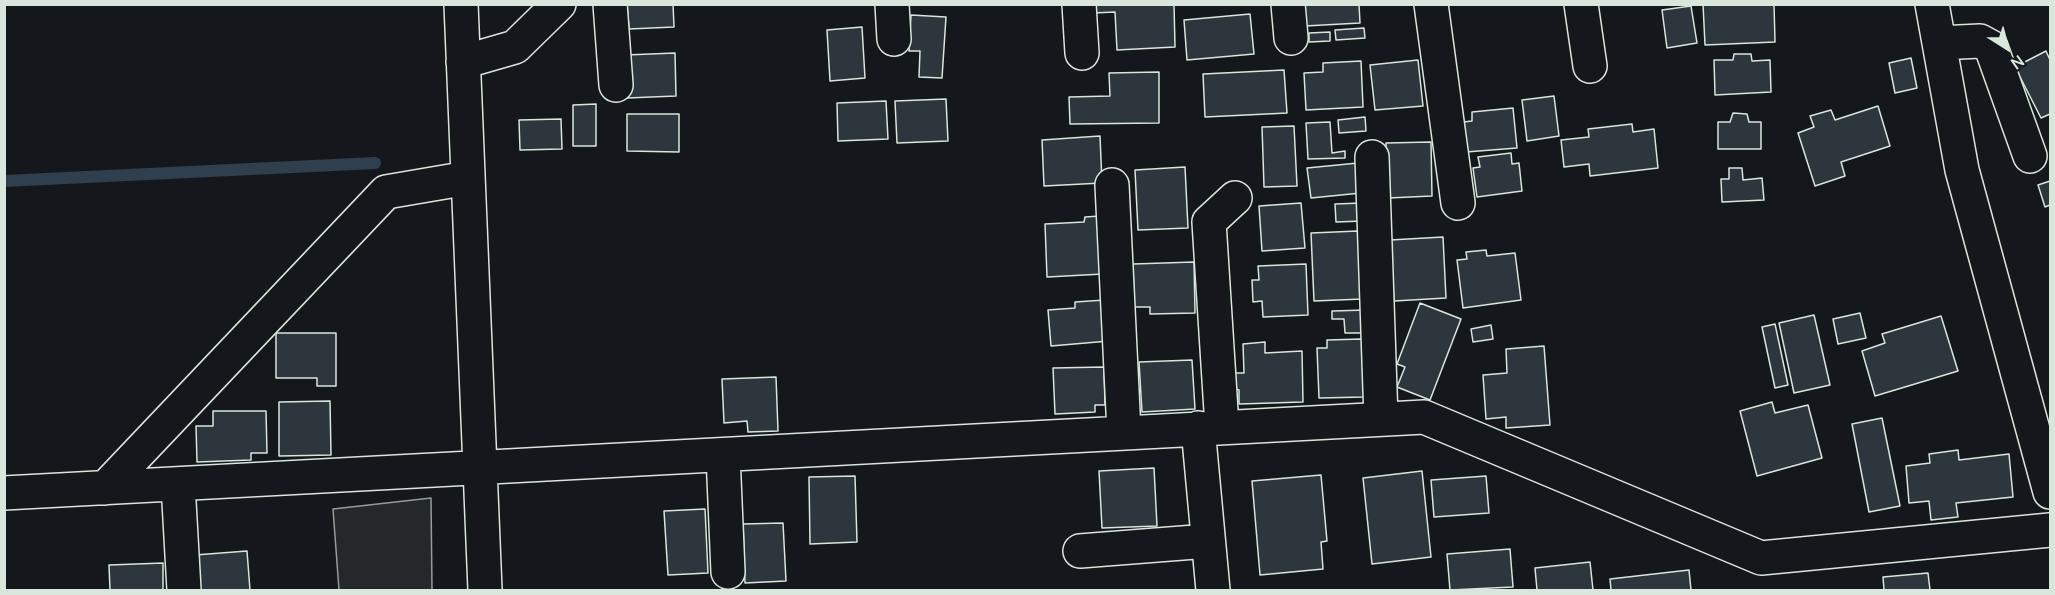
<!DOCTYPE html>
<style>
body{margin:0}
#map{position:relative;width:2055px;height:595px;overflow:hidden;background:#14181c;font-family:Manrope,sans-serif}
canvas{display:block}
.frame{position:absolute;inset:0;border:6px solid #d8e6dc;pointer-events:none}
.north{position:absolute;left:1977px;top:18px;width:60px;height:60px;-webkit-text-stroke:4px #14181c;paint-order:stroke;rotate:144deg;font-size:16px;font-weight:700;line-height:24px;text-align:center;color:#d8e6dc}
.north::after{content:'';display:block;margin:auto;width:21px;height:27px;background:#d8e6dc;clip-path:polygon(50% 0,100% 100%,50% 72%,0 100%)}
</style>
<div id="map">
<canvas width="2055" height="595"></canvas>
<div class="frame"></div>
<div class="north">N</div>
</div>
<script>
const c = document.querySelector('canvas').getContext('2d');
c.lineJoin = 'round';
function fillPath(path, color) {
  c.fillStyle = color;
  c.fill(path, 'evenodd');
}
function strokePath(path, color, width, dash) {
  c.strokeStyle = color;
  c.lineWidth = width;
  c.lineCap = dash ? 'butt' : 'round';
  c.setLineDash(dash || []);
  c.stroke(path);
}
const parking = new Path2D(`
 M431 498 432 590H339L333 509Z`);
fillPath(parking, '#24282b');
strokePath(parking, '#939e99', 1.5);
strokePath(new Path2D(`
 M4 181 375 163`), '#2f3f4d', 12);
const building = new Path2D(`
 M627 4H673L674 27 629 29Z
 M1092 4H1174L1175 47 1117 50 1115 12 1093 13Z
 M1304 4H1359L1360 23 1305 26Z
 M1703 4H1774L1775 42 1705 45Z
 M1691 6 1697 43 1667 48 1662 10Z
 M1250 14 1254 54 1187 60 1184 20Z
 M911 15 946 17 942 78 919 77 920 51H909Z
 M862 27 865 78 830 81 827 30Z
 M1364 28 1365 38 1336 40 1335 30Z
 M1330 32V41L1309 42V33Z
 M2046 51 2050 60V114L2041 118 2015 67Z
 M675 53 676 96 627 98 625 55Z
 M1734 54H1751L1752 61 1770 60 1771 92 1715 95 1714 60H1733Z
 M1911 58 1917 88 1895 93 1889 63Z
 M1418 60 1423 106 1375 110 1370 65Z
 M1361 61 1363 107 1306 110 1304 73 1323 72V63Z
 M1284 70 1287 113 1205 117 1203 74Z
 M1159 72V123L1070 124 1069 97 1110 96 1109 73Z
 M1554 96 1559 136 1527 141 1522 100Z
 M946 99 948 141 897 143 895 101Z
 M886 101 888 139 838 141 837 103Z
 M596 104V146H573V105Z
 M1878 106 1890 146 1841 162 1845 176 1815 186 1798 133 1814 127 1810 116 1831 110 1835 120Z
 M1513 108 1517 148 1466 152 1463 122 1472 121V112Z
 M1733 113 1747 114 1749 122H1761V149H1718V122H1730Z
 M627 114H679V152L627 151Z
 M1365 117 1366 131 1339 133 1338 120Z
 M561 119 562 149 520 150 519 120Z
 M1330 122 1332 153 1345 151V158L1308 159 1306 123Z
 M1632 124 1633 132 1654 129 1658 168 1590 176 1589 164 1564 167 1561 140 1589 137 1588 129Z
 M1294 126 1297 186 1264 187 1262 127Z
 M1100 136 1102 183 1044 186 1042 140Z
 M1431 142 1432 196 1388 198 1386 143Z
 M1511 153 1512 164 1519 163 1522 191 1477 197 1473 168 1480 167 1478 157Z
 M1358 163 1361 193 1311 198 1307 168Z
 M1185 167 1188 228 1138 230 1135 170Z
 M1729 168H1742L1743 180 1762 178 1764 200 1722 202 1721 179H1729Z
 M2050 181V205L2045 207 2038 185Z
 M1301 203 1305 248 1262 251 1259 206Z
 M1362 203 1363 221 1336 222 1335 204Z
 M1100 216 1103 274 1047 277 1045 224 1084 222 1085 217Z
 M1358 231 1362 299 1314 301 1311 233Z
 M1443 237 1446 298 1394 301 1390 240Z
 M1486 250 1487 256 1515 253 1521 300 1463 308 1457 260 1467 259 1466 252Z
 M1194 262 1195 313 1150 314V307H1134L1133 264Z
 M1306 264 1308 315 1263 317 1262 301 1253 302 1252 280H1259L1258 266Z
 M1105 300 1109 341 1051 346 1048 310 1075 308V302Z
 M1420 303 1461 319 1430 400 1397 387 1405 367 1397 364Z
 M1366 310V333H1345L1344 319H1332V311Z
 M1860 313 1866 338 1838 344 1833 319Z
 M1814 315 1830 385 1794 393 1779 323Z
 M1941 316 1958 371 1875 396 1862 351 1885 343 1882 334Z
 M1775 324 1788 385 1775 388 1762 327Z
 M1491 325 1493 339 1473 342 1471 329Z
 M276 333H336V386H317V378H276Z
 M1362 339 1364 397 1319 398 1317 348H1327V340Z
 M1265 342V353L1302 351 1303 402 1239 404V390L1235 389 1234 373H1244L1243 344Z
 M1544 346 1550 425 1506 428V417L1486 419 1483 375 1507 373 1506 349Z
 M1192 360 1195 409 1142 412 1139 362Z
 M1104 367 1105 405H1095V412L1055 414 1053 368Z
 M776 377 778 431 748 432 747 421 724 423 722 379Z
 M330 401 331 455 279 456V402Z
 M1772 402 1775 413 1808 405 1822 458 1757 476 1740 411Z
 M213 411H266L267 453H251V460L197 462 196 426H213Z
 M1882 418 1900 506 1869 512 1852 424Z
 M1958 450 1959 460 2009 454 2013 497 1956 503 1958 517 1931 520 1929 501 1909 503 1906 466 1930 463 1929 454Z
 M1154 468 1157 526 1102 528 1099 471Z
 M1422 471 1431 557 1372 564 1363 478Z
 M1321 475 1327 541 1321 542 1323 569 1260 575 1252 481Z
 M855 476 857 542 810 544 809 477Z
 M1486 476 1489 513 1434 517 1431 480Z
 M705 509 708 573 668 575 664 511Z
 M783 523 786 581 745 583 743 524Z
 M1510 549 1513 587 1450 590 1447 554Z
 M247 551 250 590H198L195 555Z
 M1590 562 1593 590H1537L1535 568Z
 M163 563V590H110L109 565Z
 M1689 570 1691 590H1611L1610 579Z
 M1928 573 1930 590H1884L1883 577Z`);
fillPath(building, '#2c363c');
strokePath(building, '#d8e6dc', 1.5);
const minor = new Path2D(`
 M461 4 485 590
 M610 4 616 85
 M892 4 894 39
 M1079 4 1082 53
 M1288 4 1291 38
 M1431 4 1458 203
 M1581 4 1590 66
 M1932 4 1962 170 2050 492
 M1939 43 1980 41 1991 47 2030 156
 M463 62 515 47 559 4
 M1372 157 1381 419
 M1112 185 1124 432
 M1222 427 1209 222 1235 198
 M1198 428 1213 590
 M723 455 728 572
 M178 484 184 590
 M105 488 386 192 468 178
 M4 493 1424 417 1761 558 2050 530
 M1080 551 1208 541`);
strokePath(minor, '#d8e6dc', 36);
strokePath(minor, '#14181c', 33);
</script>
